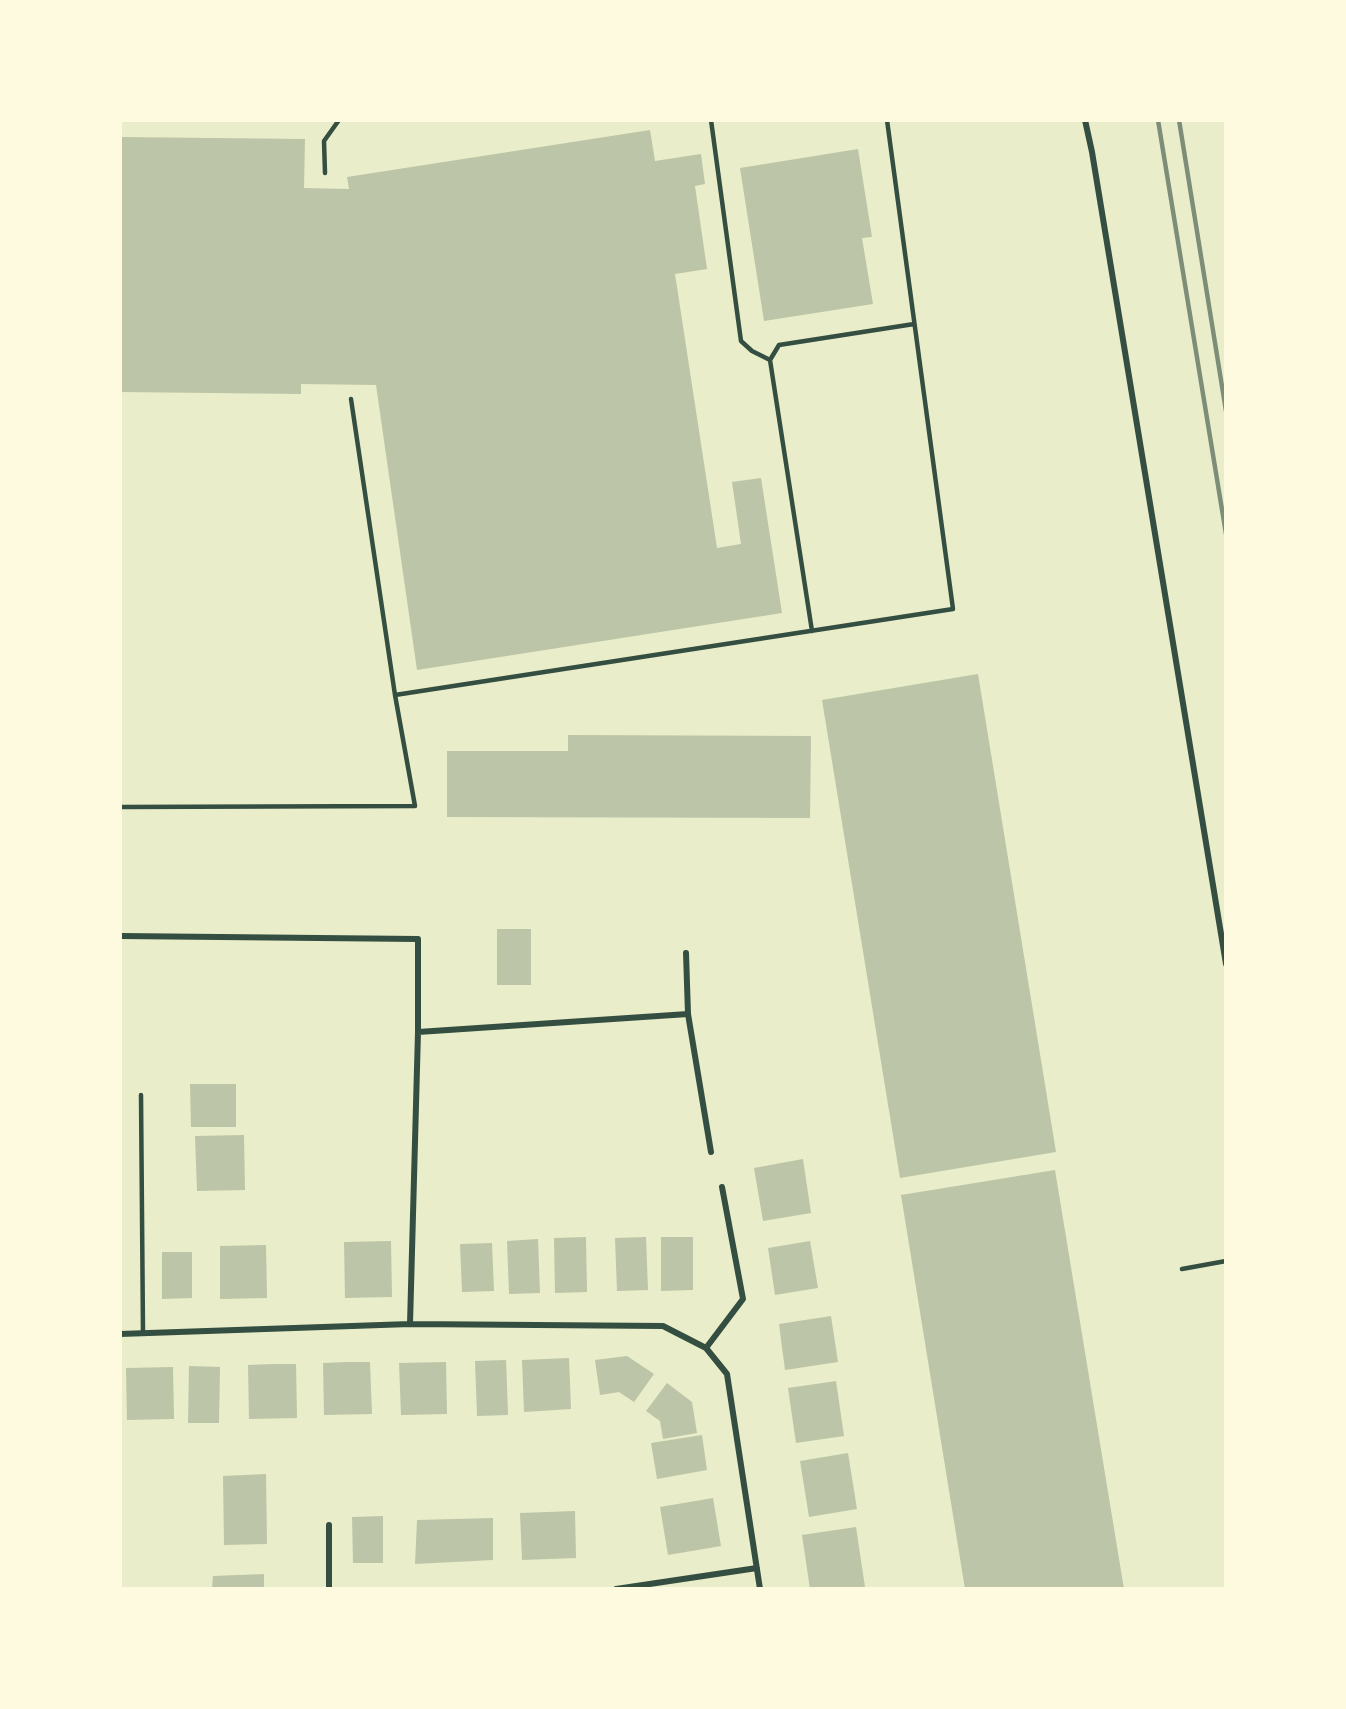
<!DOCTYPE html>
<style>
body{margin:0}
#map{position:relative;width:1346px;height:1709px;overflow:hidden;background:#e9edc9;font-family:Overpass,sans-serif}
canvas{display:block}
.frame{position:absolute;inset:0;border:122px solid #fefae0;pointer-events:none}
</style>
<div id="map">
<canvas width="1346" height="1709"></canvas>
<div class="frame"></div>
</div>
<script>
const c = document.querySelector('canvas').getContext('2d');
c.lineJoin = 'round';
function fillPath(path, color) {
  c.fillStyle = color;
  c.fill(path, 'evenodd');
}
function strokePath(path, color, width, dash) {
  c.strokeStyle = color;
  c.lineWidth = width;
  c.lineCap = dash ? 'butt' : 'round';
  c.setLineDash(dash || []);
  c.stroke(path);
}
fillPath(new Path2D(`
 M650 130 655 161 701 154 705 184 695 186 707 269 675 274 717 548 741 544 732 482 761 478 782 613 417 670 376 385 301 384V394L120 392V137L305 139 304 188 349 189 347 177Z
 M858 149 872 237 862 238 873 304 764 321 740 168Z
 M978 674 1056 1152 900 1178 822 700Z
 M568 735 811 736 810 818 447 817V751H568Z
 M497 929H531V985H497Z
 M190 1084H236V1127H191Z
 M244 1135 245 1190 197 1191 195 1136Z
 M803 1159 811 1213 763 1221 754 1168Z
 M1055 1170 1124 1589H965L901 1195Z
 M586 1237 587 1292 555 1293 554 1238Z
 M646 1237 648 1290 617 1291 615 1238Z
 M661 1237H693V1290L661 1291Z
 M538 1239 540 1293 509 1294 507 1241Z
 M391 1241 392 1297 345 1298 344 1242Z
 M810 1241 818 1288 775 1295 768 1248Z
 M492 1243 494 1291 462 1292 460 1244Z
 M266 1245 267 1298 220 1299V1246Z
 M162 1252H192V1298L162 1299Z
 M831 1316 838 1362 785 1370 779 1324Z
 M627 1356 654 1374 634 1402 619 1392 600 1395 595 1360Z
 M569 1358 571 1409 524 1412 522 1360Z
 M506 1360 508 1415 477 1416 475 1361Z
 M348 1362H370L372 1414 324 1415 323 1363Z
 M446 1362 447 1414 401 1415 399 1363Z
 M273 1364H296L297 1418 249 1419 248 1365Z
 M189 1366 220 1367 219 1423H188Z
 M173 1367 174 1419 127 1420 126 1368Z
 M836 1381 844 1436 796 1443 788 1388Z
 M667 1383 692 1402 697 1433 663 1439 660 1421 646 1411Z
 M702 1435 707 1470 657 1479 651 1443Z
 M848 1453 857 1509 809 1517 800 1461Z
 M266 1474 267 1544 224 1545 223 1476Z
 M713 1498 721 1546 668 1555 660 1507Z
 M575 1511 576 1558 522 1560 520 1513Z
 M383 1516V1563H353L352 1517Z
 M493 1518V1560L415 1564 417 1520Z
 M856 1527 865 1587 810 1589 802 1535Z
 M264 1574V1589H212L213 1576Z`), '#bcc5a7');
strokePath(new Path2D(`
 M711 120 741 341 752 351 770 360
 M325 173 324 141 339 120
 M812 631 770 360 779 345 914 324
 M395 695 953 609 887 120
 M120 807 415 806 395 695 351 399
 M141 1095 143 1333
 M1182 1269 1226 1261`), '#344e41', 4.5);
strokePath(new Path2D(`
 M1085 120 1092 152 1226 964
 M120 936 418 939V1032L410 1324
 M688 1014 711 1152
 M418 1032 688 1014 686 953
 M120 1334 410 1324 663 1326 706 1348 727 1374 760 1589
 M706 1348 743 1299 722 1187
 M329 1589V1525
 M616 1589 757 1568`), '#344e41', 6);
strokePath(new Path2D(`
 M1158 120 1226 534
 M1179 120 1226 411`), '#7c8e77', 4.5);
</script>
